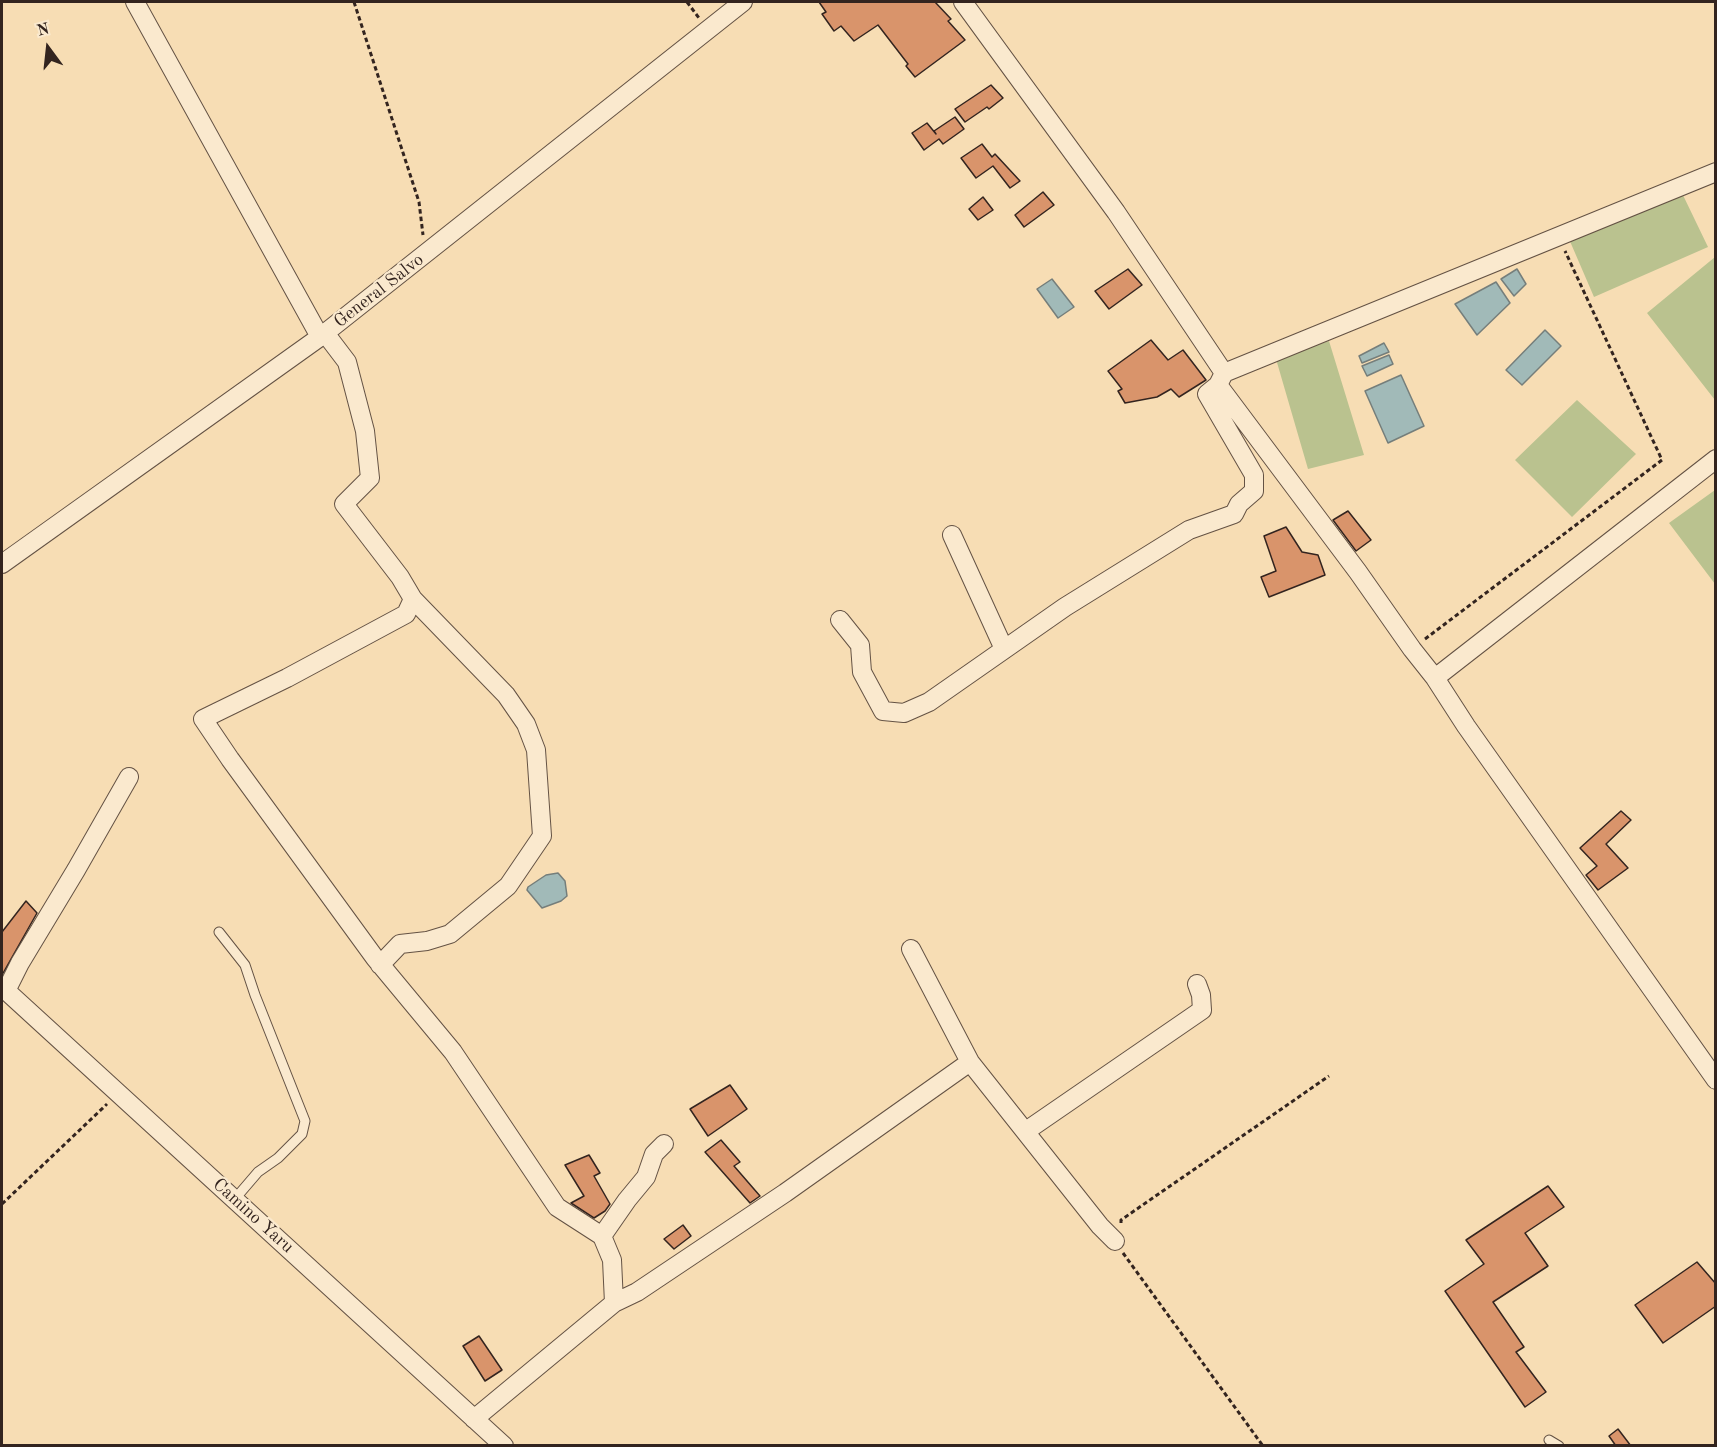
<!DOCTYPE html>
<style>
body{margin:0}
#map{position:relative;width:1717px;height:1447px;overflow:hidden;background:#f7ddb4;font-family:"Old Standard TT",serif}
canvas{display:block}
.frame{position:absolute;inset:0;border:3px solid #33241f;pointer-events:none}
.north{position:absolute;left:18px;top:18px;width:60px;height:60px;-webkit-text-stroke:4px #fae9ce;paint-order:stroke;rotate:345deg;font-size:16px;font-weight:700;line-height:24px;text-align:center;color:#33241f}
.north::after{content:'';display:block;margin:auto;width:21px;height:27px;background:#33241f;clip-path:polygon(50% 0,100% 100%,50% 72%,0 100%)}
</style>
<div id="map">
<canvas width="1717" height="1447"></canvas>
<div class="frame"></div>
<div class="north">N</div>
</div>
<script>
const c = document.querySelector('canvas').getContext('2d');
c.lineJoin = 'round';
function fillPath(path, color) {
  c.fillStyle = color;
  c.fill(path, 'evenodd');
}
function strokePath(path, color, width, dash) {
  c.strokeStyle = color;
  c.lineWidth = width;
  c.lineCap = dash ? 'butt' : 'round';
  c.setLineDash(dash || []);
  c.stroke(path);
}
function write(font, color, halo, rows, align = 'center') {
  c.font = font + ' "Old Standard TT",serif';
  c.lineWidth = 4.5;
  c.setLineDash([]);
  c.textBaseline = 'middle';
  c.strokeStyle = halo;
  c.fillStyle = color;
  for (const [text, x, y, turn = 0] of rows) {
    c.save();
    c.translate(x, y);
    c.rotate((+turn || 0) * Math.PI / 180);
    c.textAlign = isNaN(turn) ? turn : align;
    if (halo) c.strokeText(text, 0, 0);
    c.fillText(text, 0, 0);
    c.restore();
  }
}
fillPath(new Path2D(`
 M1681 191 1708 247 1594 297 1569 239Z
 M1715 257V400L1647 313Z
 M1329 341 1364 455 1308 469 1276 359Z
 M1577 400 1636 454 1572 517 1515 460Z
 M1715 490V584L1669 523Z`), '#bac28f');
const water = new Path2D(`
 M1517 269 1526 284 1514 296 1501 279Z
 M1052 279 1074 307 1058 318 1037 289Z
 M1496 282 1510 303 1477 335 1455 304Z
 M1545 330 1561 346 1522 385 1506 370Z
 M1384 343 1389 352 1362 363 1359 356Z
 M1389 355 1393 364 1367 376 1362 366Z
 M1401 375 1424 426 1388 443 1365 391Z
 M558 873 565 881 567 896 561 901 542 908 527 890 528 887 546 875Z`);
fillPath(water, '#a1bab8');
strokePath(water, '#757e7b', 1.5);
const building = new Path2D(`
 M819 2H935L951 19 948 21 965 40 915 77 906 66 908 64 878 25 854 41 841 26 834 31 822 14 826 12Z
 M991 85 1003 98 989 109 987 107 965 122 955 109Z
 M955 117 964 129 943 144 939 139 924 150 912 133 927 123 936 134 934 131Z
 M982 144 992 157 995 154 1020 181 1010 188 993 166 976 178 961 158Z
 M1043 192 1054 205 1024 227 1015 215Z
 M983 197 993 210 978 220 969 209Z
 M1128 269 1142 285 1109 309 1095 291Z
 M1151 340 1168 360 1183 350 1206 380 1179 397 1171 389 1157 397 1125 403 1118 391 1122 389 1108 371Z
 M1348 511 1371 540 1356 551 1333 520Z
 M1286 527 1302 552 1318 555 1325 575 1269 597 1261 577 1276 571 1264 536Z
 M1621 811 1631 820 1606 844 1628 868 1598 890 1586 875 1597 866 1580 848Z
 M26 901 37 913 2 975V932Z
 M730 1085 747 1109 708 1136 690 1109Z
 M721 1140 740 1162 734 1166 760 1196 750 1203 705 1152Z
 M589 1155 600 1173 594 1176 610 1204 605 1211 594 1218 571 1203 584 1196 565 1165Z
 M1548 1186 1564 1207 1525 1233 1548 1266 1493 1302 1524 1347 1516 1352 1546 1392 1525 1407 1445 1291 1484 1264 1466 1240Z
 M683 1225 691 1236 674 1249 664 1239Z
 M1697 1262 1716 1284V1306L1663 1343 1635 1305Z
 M479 1336 502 1370 485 1381 463 1346Z
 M1618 1429 1631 1446H1616L1609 1436Z`);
fillPath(building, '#d9946b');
strokePath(building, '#33241f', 1.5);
const lane = new Path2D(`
 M219 932 245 965 255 995 305 1121 302 1134 278 1158 258 1172 234 1200
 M1549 1440 1559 1446`);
const street = new Path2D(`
 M135 2 320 337
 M963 2 1116 212 1224 373 1218 385 1358 572 1412 649 1435 678 1466 726 1716 1080
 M325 333 347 362 365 431 370 478 344 504 400 577 413 599 406 614 287 678 203 719 230 759 375 958 453 1052 557 1207 602 1236
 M1224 373 1716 172
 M952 535 1004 649
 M2 564 320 337 743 2
 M840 620 860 645 862 672 883 711 904 713 929 702 1065 607 1189 530 1234 514 1239 504 1254 491V475L1207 394 1218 385
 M1435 678 1716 459
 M380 965 400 944 427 941 450 934 508 886 542 836 536 750 526 724 506 695 413 599
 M2 987 504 1446
 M6 991 20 963 76 870 129 777
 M970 1062 1100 1226 1115 1241
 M1026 1131 1202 1010 1201 995 1197 984
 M614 1303 637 1292 785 1193 970 1062 911 949
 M474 1419 614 1303 612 1260 602 1236 627 1200 646 1177 654 1154 664 1144`);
strokePath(lane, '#645244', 11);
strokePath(street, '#645244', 20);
strokePath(new Path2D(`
 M354 2 419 202 423 235
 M687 2 699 18
 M1425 639 1662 460 1565 251
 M2 1204 107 1104
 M1121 1223V1220L1329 1076
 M1123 1253 1263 1446`), '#33241f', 3, [4.5, 3]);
strokePath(lane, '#fae9ce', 9);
strokePath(street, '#fae9ce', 18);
write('18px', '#33241f', '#fae9ce', [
 ["General Salvo",379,291,-38],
 ["Camino Yaru",253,1216,42]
]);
</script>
